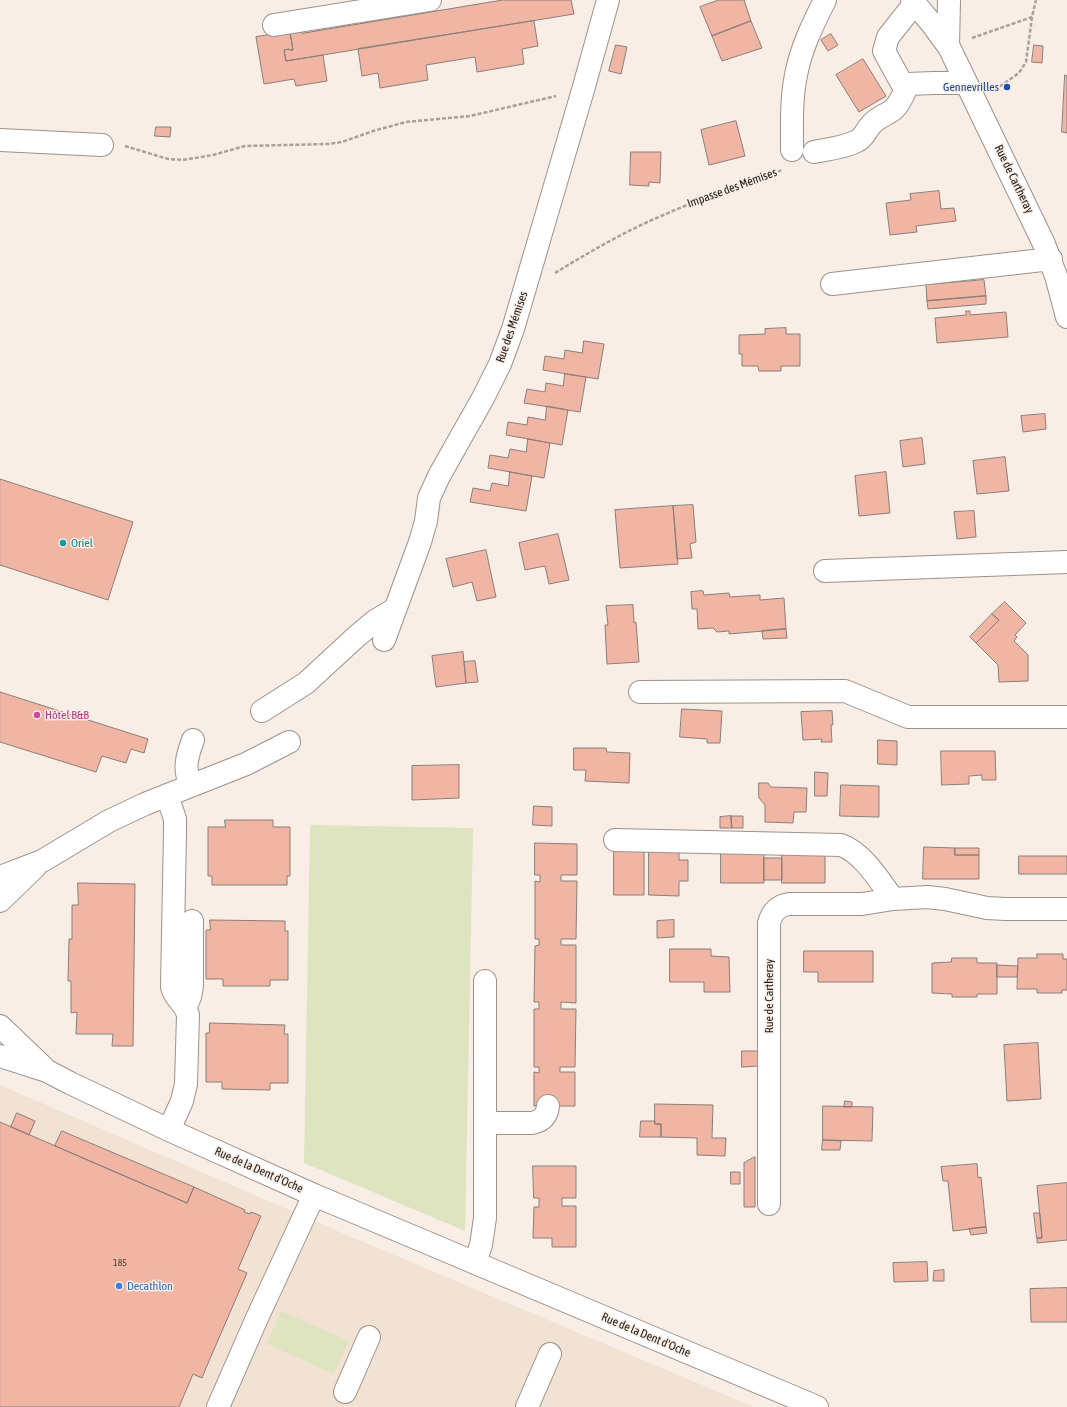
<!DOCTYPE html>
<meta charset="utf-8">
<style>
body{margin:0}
canvas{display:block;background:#f8eee5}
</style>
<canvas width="1067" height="1407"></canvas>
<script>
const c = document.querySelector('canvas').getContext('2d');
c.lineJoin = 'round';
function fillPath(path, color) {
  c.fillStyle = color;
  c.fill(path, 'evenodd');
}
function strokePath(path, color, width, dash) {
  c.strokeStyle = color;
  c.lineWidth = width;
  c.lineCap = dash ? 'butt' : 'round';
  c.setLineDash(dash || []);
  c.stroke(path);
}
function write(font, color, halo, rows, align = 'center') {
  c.font = font + ' "Asap Condensed",sans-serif';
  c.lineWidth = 3;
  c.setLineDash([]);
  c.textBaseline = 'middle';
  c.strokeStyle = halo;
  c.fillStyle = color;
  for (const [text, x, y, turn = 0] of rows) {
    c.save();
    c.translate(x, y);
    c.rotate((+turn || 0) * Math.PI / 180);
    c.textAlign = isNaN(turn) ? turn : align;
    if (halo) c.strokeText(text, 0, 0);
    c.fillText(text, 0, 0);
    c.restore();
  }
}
fillPath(new Path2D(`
 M0 1085 347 1235 754 1407H0Z`), '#f2e2d3');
fillPath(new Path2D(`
 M310 825 473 828 465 1231 304 1163Z
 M281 1311 349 1341 334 1374 267 1344Z`), '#dfe4c0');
const building = new Path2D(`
 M503 0H571L574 14 286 61 284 50 289 49 290 50H293L290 32 302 30V33Z
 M719 0H744L751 21 712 36 700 7Z
 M534 21 538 46 522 49 524 64 477 72 475 57 426 65 428 80 380 88 378 73 362 76 358 49Z
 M751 21 762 48 722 61 712 36Z
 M288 32H290L293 50H290L289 49 284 50 286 61 323 55 327 81 296 86 294 79 264 84 256 37Z
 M831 34 838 45 828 51 821 40Z
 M616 45 627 47 621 74 609 71Z
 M1034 45 1043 46 1042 63 1032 62Z
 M863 59 886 96 859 112 836 75Z
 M1065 75 1067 76V133L1062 132Z
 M736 121 745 156 709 165 701 130Z
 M156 127H171L170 137 155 136Z
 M631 152H661L660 183 649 182V186L630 185Z
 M939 191 941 209 954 208 956 221 916 226 917 232 890 235 886 203 911 200 910 194Z
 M984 280 986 296 927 301 926 285Z
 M986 296V304L928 309 927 301Z
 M966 311H970V315L1006 312 1008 337 937 343 935 318 966 315Z
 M786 328V334H800V366H781V371H759L758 366H742V354H739V335L765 334V329Z
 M584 341 604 344 598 379 543 370 545 356 564 359 565 350 582 353Z
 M565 374 586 377 580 412 524 403 527 389 545 392 546 383 563 386Z
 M547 406 568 410 562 445 506 435 508 422 527 425 528 417 545 420Z
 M1045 414 1046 429 1023 432 1021 416Z
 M922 438 925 464 903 467 900 441Z
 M528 439 550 443 544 478 488 468 490 455 508 458 510 449 526 452Z
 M1005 457 1009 491 977 494 973 461Z
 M510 472 532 476 526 511 470 502 473 488 490 491 492 483 508 486Z
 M886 472 890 513 859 516 855 476Z
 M0 479 133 522 108 600 0 565Z
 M693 505 696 542 690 544 692 558 677 559 673 506Z
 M673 506 678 564 620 568 615 510Z
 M974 511 976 537 957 539 954 512Z
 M558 534 569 580 549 584 545 566 525 570 519 543Z
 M486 550 496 597 477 601 472 582 453 587 446 559Z
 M703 591 704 595 729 593 730 597 760 595V600L784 598 786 629 729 634V631L717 632 713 628 698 629 697 609H692L691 592Z
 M1005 602 1026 623 1015 635 1017 637 1014 641 1028 655V681L999 682 998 665 976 643 999 620 992 614Z
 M633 605 634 623 636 622 639 662 607 664 605 625H608L606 606Z
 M992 614 999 620 976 643 970 637Z
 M786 629 787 638 763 639 762 631Z
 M463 652 466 683 436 687 432 656Z
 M475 661 478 682 466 683 464 662Z
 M0 692 148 739 144 753 131 749 126 763 102 756 96 772 0 742Z
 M682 709 722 711 720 743H707V739L680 737Z
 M832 711 833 725H831L832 742H821L822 739 803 740 801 712Z
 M878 740 897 741V765L878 764Z
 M574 748H606L607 752 630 753 629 783 585 781 586 770H574Z
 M941 751H995L996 780H982V775L969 776V784L942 785Z
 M459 765V798L412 800V766Z
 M815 772 828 773 827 796H815Z
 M759 783H768L771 787 807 788 806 812H794L793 823 765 822V805L759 798Z
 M841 785 879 786V817L840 816Z
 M534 806 552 807V826L533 825Z
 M731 816 732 828H720V817Z
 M731 816H743V828H732Z
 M225 820H273V827H290V876H287V885H212V876H208V827H225Z
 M535 843 577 844V875H561V881H577L576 939H561V945H576V1003L561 1002V1009H576L575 1067H560V1072H575V1106H534V1072L539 1073V1067H534V1009H539V1002H534L535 946 539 945V939H535V881L540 882V875H535Z
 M924 847 955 848V855H979V879H923Z
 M955 848H979V855H955Z
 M614 851H644V895H614Z
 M649 851 679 852V860H688V881H679V896L649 895Z
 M721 852H764V883H721Z
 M782 853H825V883H782Z
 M1019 856H1067V874H1019Z
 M764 858H782V880H764Z
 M78 883 135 884 133 1046H112L113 1034H76L77 1012 71 1013V981H68L69 939H72V905H78Z
 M210 920 285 921V931H288V980H270V986H223V979H206V930H210Z
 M674 920V937L657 938V921Z
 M670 949H711V956L729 957 730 992H704V982H670Z
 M804 951H873V982H818V972H804Z
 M1037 954H1063V959H1067V990H1062V993H1037V989H1017L1018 958H1037Z
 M952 958H977V963H997V994H977V997H952V994L932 993V963L951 962Z
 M997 965 1018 966 1017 977H997Z
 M210 1023 285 1025 284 1034H288V1083H270V1090L222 1089V1082H206V1033H209Z
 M1038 1043 1041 1099 1007 1101 1004 1045Z
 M742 1051H758V1066L742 1067Z
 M845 1101 852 1102V1107H844Z
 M655 1104 713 1105 712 1138H726L725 1156 697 1155V1138L661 1137V1124H655Z
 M823 1106 873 1107 872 1141 823 1140Z
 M17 1113 35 1121 29 1135 11 1127Z
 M641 1121H655V1124H661V1137H640Z
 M0 1122 187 1203 194 1187 245 1210 244 1212 250 1214 251 1212 261 1216 238 1269 247 1273 206 1368 202 1378 193 1374 179 1407H0Z
 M62 1131 194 1187 187 1203 55 1146Z
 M823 1140 841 1141 840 1150H822Z
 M755 1157V1207H744V1163Z
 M977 1164 978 1178 981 1177 986 1227 953 1231 948 1181H943L941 1167Z
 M533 1166H576V1198H562V1206H576V1247H552V1238H533L534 1207H539V1198H534Z
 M731 1172H740V1184H731Z
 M1067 1183V1240L1037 1243V1238H1042L1037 1186Z
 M1034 1213H1040L1042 1238H1037Z
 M986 1227 987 1233 971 1235 969 1229Z
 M927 1262 928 1281 894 1282 893 1263Z
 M944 1270V1281H933L934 1271Z
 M1067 1288V1322H1031L1030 1289Z`);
fillPath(building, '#f1b5a4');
strokePath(building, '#8a7e7a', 1);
const minor = new Path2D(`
 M912 0 932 24 949 47 1044 244 1056 276 1067 317
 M915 3 888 37 884 51 901 82 908 84 934 83H966
 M274 25 430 0
 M948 46 949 0
 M0 140 102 145
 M792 150C792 125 791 99 796 75 801 48 813 24 825 0
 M814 152C828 149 844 148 857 141 864 138 866 130 871 125 877 117 887 115 894 109 901 102 904 93 908 84
 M832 284 1051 259
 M825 571 1067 562
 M384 640 420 542 426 521 429 498 439 476 483 398 500 364 513 329 583 90 608 0
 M640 692 845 691 908 717H1067
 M262 711 306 683 357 636 375 621 395 609
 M191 786C183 769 187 756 193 740
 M167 795 175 819V831L172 987C175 1000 185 1002 188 1015L186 1084 182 1101 169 1130
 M615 840 841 845C863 853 879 880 893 899
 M0 877 42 861 109 821 145 804 246 764 289 742
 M0 901 35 867
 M186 1006 190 997 192 986V921
 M0 1026 43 1067
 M0 1056 47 1071 70 1083 169 1130 314 1195 817 1407
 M485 1123H532C542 1121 547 1116 548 1106
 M769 1204V923C772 912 777 906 789 904H862L893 899 927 897 945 899 987 908 1006 909H1067
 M475 1263 481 1245 485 1218V981
 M345 1392 369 1337
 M218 1407 257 1318 314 1195
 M527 1407 550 1354`);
strokePath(minor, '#9c928a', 24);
strokePath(new Path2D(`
 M972 38 1032 17
 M995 90 1019 73 1026 62 1032 17 1036 0
 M125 146 168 159 183 160 213 155 245 146 328 144 342 142 373 131 406 122 470 116 556 96
 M555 273C591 251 627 230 666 214 701 198 738 187 775 174L781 170`), '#a8a19a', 2.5, [4, 2]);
strokePath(minor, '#fff', 22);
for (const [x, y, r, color] of [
 [1007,87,4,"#1a4fb4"],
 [63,543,4,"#0f9aa8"],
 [37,715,4,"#d1479c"],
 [119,1286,4,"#3f7fe0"]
]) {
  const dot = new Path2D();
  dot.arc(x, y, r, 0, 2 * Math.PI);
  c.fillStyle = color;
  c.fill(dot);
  strokePath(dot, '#f8eee5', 1.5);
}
write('10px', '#53423b', null, [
 ["185",120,1263]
]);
write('12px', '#164399', '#f8eee5', [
 ["Gennevrilles",999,87]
], 'right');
write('12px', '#1e1b18', '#f8eee5', [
 ["Rue de Cartheray",1014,179,64],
 ["Impasse des Mémises",732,188,-20],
 ["Rue des Mémises",512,327,-71],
 ["Rue de Cartheray",769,996,-90],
 ["Rue de la Dent d'Oche",259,1170,24],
 ["Rue de la Dent d'Oche",646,1335,23]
]);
write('12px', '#0d838f', '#f8eee5', [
 ["Oriel",71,543]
], 'left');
write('12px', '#b23c85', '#f8eee5', [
 ["Hôtel B&B",45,715]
], 'left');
write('12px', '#366cbe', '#f8eee5', [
 ["Decathlon",127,1286]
], 'left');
</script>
